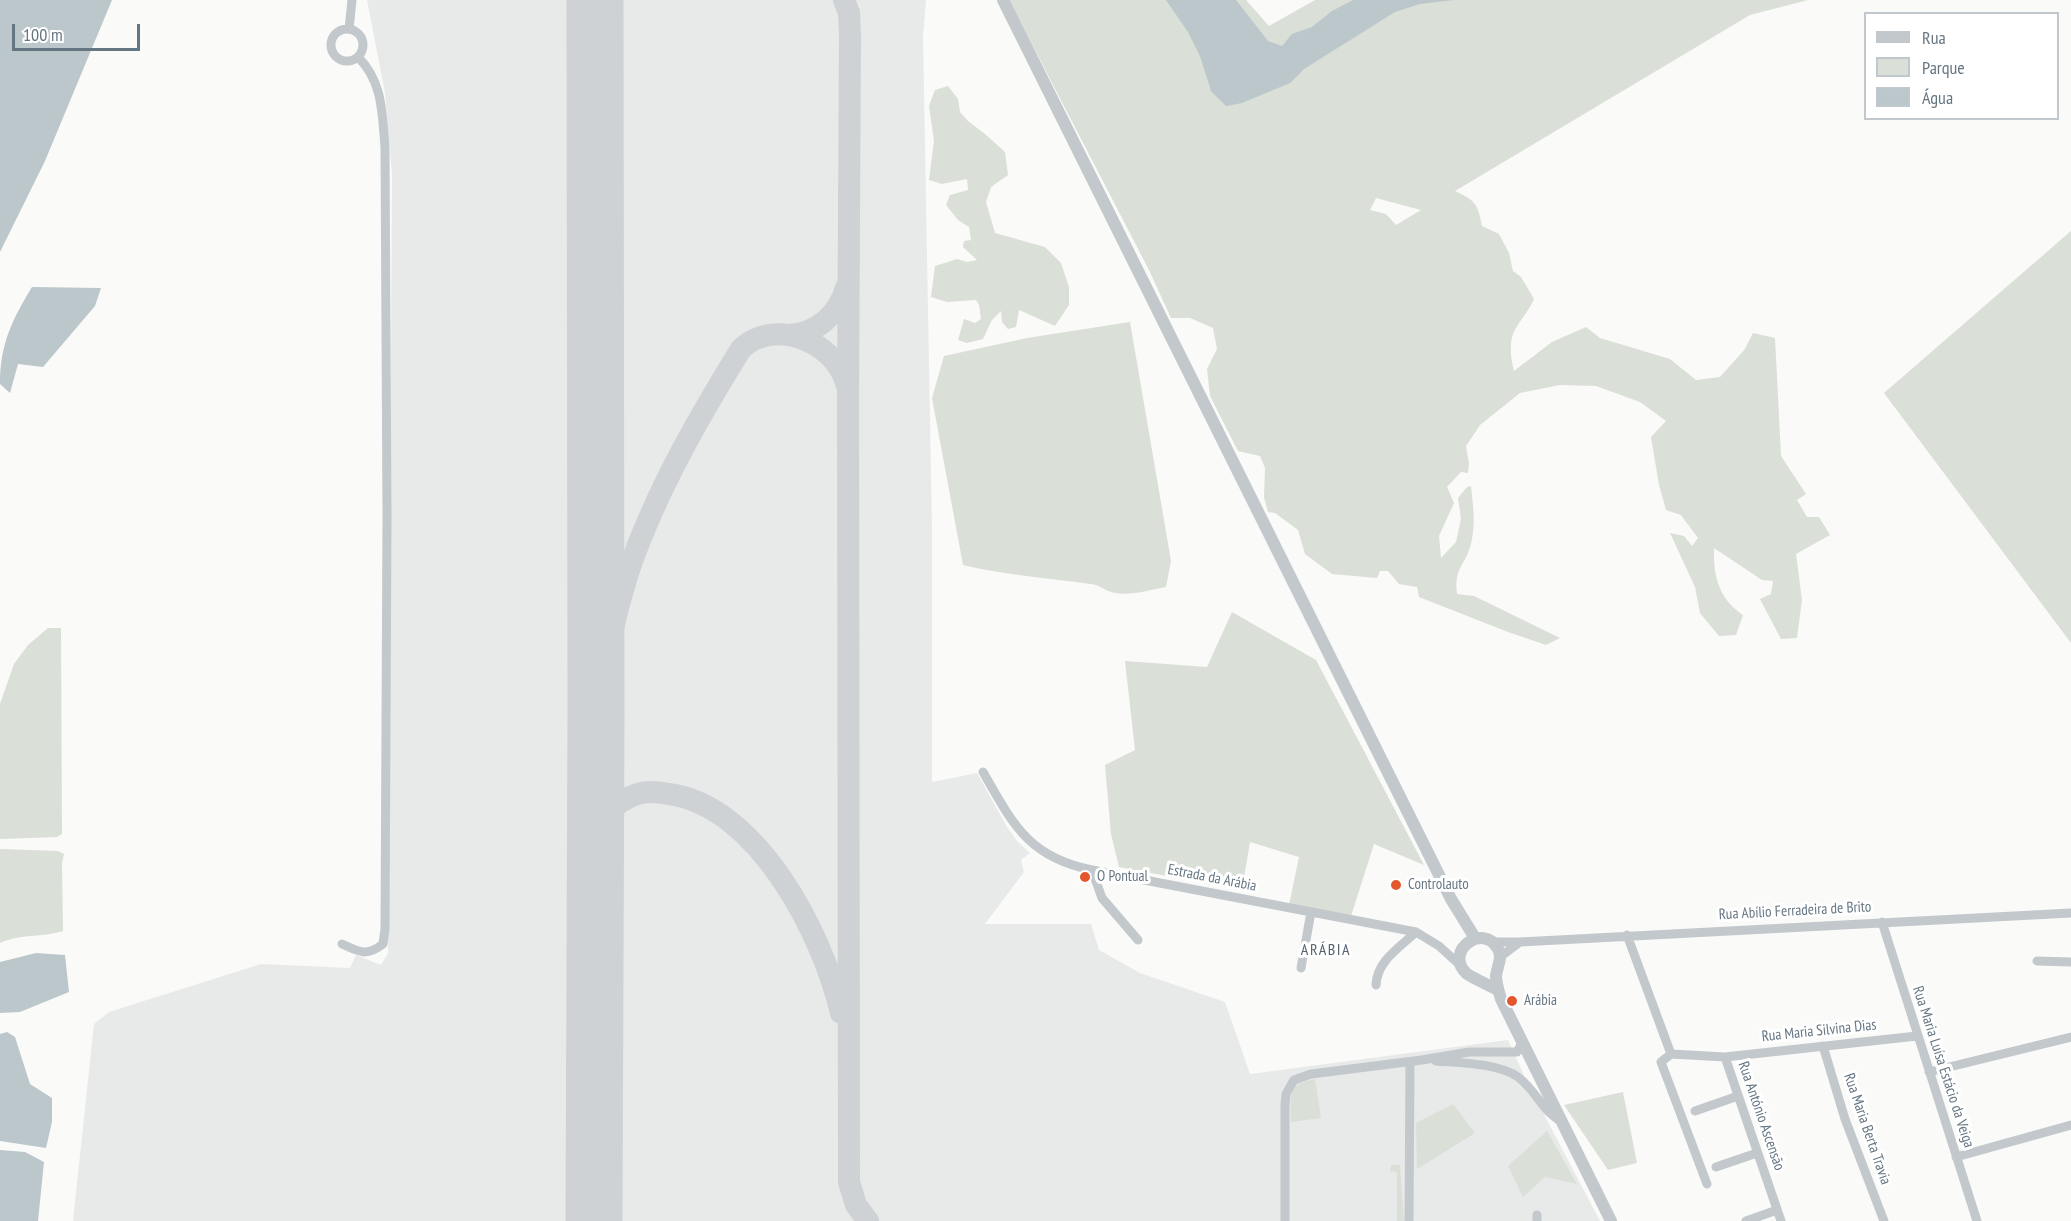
<!DOCTYPE html>
<meta charset="utf-8">
<style>
body{margin:0}
#map{position:relative;width:2071px;height:1221px;overflow:hidden;background:#fafaf8;font-family:"PT Sans Narrow",sans-serif}
canvas{display:block}
.legend{position:absolute;left:1864px;top:12px;width:195px;height:108px;box-sizing:border-box;background:#fff;border:2px solid #c1c8cd;margin:0;padding:8px 10px;list-style:none;font-size:18px;color:#657683}
.legend li{display:flex;align-items:center;gap:12px;height:30px}
.legend b{width:30px;border:2px solid #c1c8cd}
.scale{position:absolute;left:12px;top:24px;width:128px;height:27px;box-sizing:border-box;border:3px solid #657683;border-top:0;padding-left:8px;font-size:18px;line-height:21px;white-space:nowrap;color:#657683;-webkit-text-stroke:4px #fff;paint-order:stroke}
</style>
<div id="map">
<canvas width="2071" height="1221"></canvas>
<ul class="legend">
<li><b style="height:8px;background:#c3c8cc"></b>Rua</li>
<li><b style="height:16px;background:#dadfd7"></b>Parque</li>
<li><b style="height:16px;background:#bbc7cb"></b>Água</li>
</ul>
<div class="scale">100 m</div>
</div>
<script>
const c = document.querySelector('canvas').getContext('2d');
c.lineJoin = 'round';
function fillPath(path, color) {
  c.fillStyle = color;
  c.fill(path, 'evenodd');
}
function strokePath(path, color, width, dash) {
  c.strokeStyle = color;
  c.lineWidth = width;
  c.lineCap = dash ? 'butt' : 'round';
  c.setLineDash(dash || []);
  c.stroke(path);
}
function write(font, color, halo, rows, align = 'center') {
  c.font = font + ' "PT Sans Narrow",sans-serif';
  c.lineWidth = 6;
  c.setLineDash([]);
  c.textBaseline = 'middle';
  c.strokeStyle = halo;
  c.fillStyle = color;
  for (const [text, x, y, turn = 0] of rows) {
    c.save();
    c.translate(x, y);
    c.rotate((+turn || 0) * Math.PI / 180);
    c.textAlign = isNaN(turn) ? turn : align;
    if (halo) c.strokeText(text, 0, 0);
    c.fillText(text, 0, 0);
    c.restore();
  }
}
fillPath(new Path2D(`
 M367 0H926L923 36 932 531V782L977 773 1007 827 1017 841 1030 853 1021 860 1024 872 985 924H1091L1099 950 1140 973 1225 1002 1250 1074 1508 1040 1528 1084 1600 1221H73L94 1024 109 1012 261 964 350 968 356 955 381 965 388 953 392 173 385 93Z`), '#e8e9e9');
fillPath(new Path2D(`
 M1009 0H1246L1269 26 1315 0H1808L1750 15 1455 191C1475 200 1478 204 1482 226L1499 234 1509 253 1513 271 1521 277 1534 299C1529 310 1522 318 1516 328 1508 340 1511 359 1514 371L1552 342 1586 327 1600 338 1670 359 1696 380 1720 377 1745 349 1753 333 1775 338 1781 456 1806 494 1797 500 1807 517H1819L1830 535 1796 554 1802 600 1797 638 1781 639 1760 599 1771 594 1773 581 1762 580 1714 548C1713 576 1719 599 1743 615L1736 635 1719 636 1700 613 1695 587 1670 533 1684 536 1692 546 1698 538 1681 515 1666 510 1659 485 1651 437 1666 421 1640 402 1596 386 1560 385 1520 393 1480 425 1466 446 1469 464 1468 473 1461 472 1447 487 1454 503 1439 536 1441 558 1456 542 1461 519 1458 498 1467 487 1471 486C1473 507 1476 522 1471 544 1465 567 1454 566 1457 594L1474 596 1560 638 1546 645 1508 632 1419 597 1417 587 1399 584 1388 571H1380L1377 578 1332 574 1305 554 1298 530 1275 513 1268 512 1264 497 1265 468 1260 456 1238 451 1210 396 1207 369 1217 349 1213 328 1190 318H1171L1149 270ZM1376 198 1421 210 1396 225 1386 214 1370 210Z
 M948 86 958 99 960 112 968 121 985 134 1005 152 1008 175 991 187 986 202 995 233 1045 247 1061 263 1069 287V305L1055 326 1019 310 1016 327 1008 329 1002 322 1001 311 992 320 983 339 967 343 958 340 964 319 975 323 981 319 979 305 976 300 947 302 931 297 935 266 957 259 967 262 977 260 963 247 964 241 971 240 969 227 958 220 946 205 950 195 968 190 967 179 942 184 929 180 934 141 929 106 935 90Z
 M2071 231V643L1884 393Z
 M1130 322 1171 561 1166 587C1150 590 1127 597 1111 592 1104 590 1098 584 1090 584 1048 578 1004 575 963 565L932 398 944 356 1027 338Z
 M1232 612 1316 660 1424 865 1374 844 1351 916 1289 905 1299 857 1250 842 1242 890 1119 867 1111 834 1105 765 1135 750 1125 661 1207 667Z
 M48 628H61L62 834 57 837 0 839V704L14 664 28 645Z
 M0 849 58 851 64 854 62 863 63 931C41 938 22 933 0 943Z
 M1315 1079 1321 1118 1291 1122C1291 1097 1286 1084 1315 1079Z
 M1623 1092 1637 1163 1608 1170 1564 1105Z
 M1453 1104 1475 1133 1417 1169 1416 1123Z
 M1547 1131 1577 1184 1545 1177 1523 1197 1508 1166Z
 M1391 1165H1400L1404 1221H1397V1172L1390 1171Z`), '#dadfd7');
fillPath(new Path2D(`
 M0 0H112L45 161 0 252Z
 M1166 0H1236L1268 41 1282 46 1292 34 1312 27 1332 11 1353 0H1454L1420 4 1395 12 1304 69 1290 83 1242 103 1226 106 1211 91 1200 56 1188 32Z
 M32 287 101 288 95 306 43 367 18 364 10 393 0 384C0 344 12 320 32 287Z
 M36 953 65 955 69 992 20 1012 0 1013V962Z
 M7 1032 15 1037 30 1084 52 1098V1122L46 1148 0 1141V1034Z
 M0 1150 25 1152 44 1162 38 1221H0Z`), '#bbc7cb');
strokePath(new Path2D(`
 M844 0 849 13 850 35 848 396 849 1182 856 1205 868 1221
 M789 335C817 333 838 315 846 288
 M596 710C606 661 615 611 631 564 658 488 699 417 741 349 774 317 834 341 846 383
 M594 842C600 817 613 803 637 794 647 791 659 792 669 794 758 806 823 935 841 1013`), '#ced2d4', 22);
strokePath(new Path2D(`
 M594 1221 596 710 595 0`), '#ced2d4', 57);
strokePath(new Path2D(`
 M331 45a16 16 0 1 1 32 0a16 16 0 1 1-32 0Z
 M349 29 352 0
 M983 772C1013 824 1028 857 1092 870L1416 932 1439 946 1461 966
 M1092 870 1102 898 1138 940
 M1882 922 1977 1221
 M1627 935 1671 1054 1725 1057 1781 1221
 M1492 942H1520L2071 913
 M342 944C360 952 366 957 383 944L385 929 387 517 385 147C382 113 383 82 358 57
 M1500 957 1520 942
 M2037 961 2071 962
 M1301 968 1311 912
 M1376 985C1377 961 1399 948 1416 932
 M1823 1046 1845 1119 1884 1221
 M1671 1054 1661 1062 1707 1184
 M1725 1057 1917 1036
 M1436 1061C1460 1063 1499 1063 1518 1077 1530 1086 1537 1098 1546 1109 1550 1114 1555 1117 1560 1121
 M1929 1072 2071 1037
 M1695 1111 1738 1096
 M1956 1157 2071 1125
 M1716 1167 1757 1153
 M1537 1215V1221
 M1285 1221V1105L1286 1094 1294 1080 1311 1074 1422 1060 1469 1052H1517L1523 1041
 M1409 1221 1410 1062
 M1746 1221 1777 1210`), '#c3c8cc', 9);
strokePath(new Path2D(`
 M1003 0 1451 899 1475 938
 M1498 990C1491 986 1470 977 1466 973 1444 951 1483 922 1498 949 1503 958 1497 966 1496 976 1496 983 1499 992 1501 999L1611 1221`), '#c3c8cc', 12);
for (const [x, y, r, color] of [
 [1085,877,6,"#e4572e"],
 [1396,885,6,"#e4572e"],
 [1512,1001,6,"#e4572e"]
]) {
  const dot = new Path2D();
  dot.arc(x, y, r, 0, 2 * Math.PI);
  c.fillStyle = color;
  c.fill(dot);
  strokePath(dot, '#fff', 2);
}
write('15px', '#657683', '#fff', [
 ["O Pontual",1097,877],
 ["Controlauto",1408,885],
 ["Arábia",1524,1001]
], 'left');
write('15px', '#657683', '#fff', [
 ["Estrada da Arábia",1212,878,11],
 ["Rua Abílio Ferradeira de Brito",1795,911,-3],
 ["Rua Maria Silvina Dias",1819,1031,-6],
 ["Rua Maria Luísa Estácio da Veiga",1943,1067,72],
 ["Rua António Ascensão",1761,1116,71],
 ["Rua Maria Berta Travia",1867,1129,71]
]);
c.letterSpacing = '1.5px';
write('16px', '#57646e', '#fff', [
 ["ARÁBIA",1326,950]
]);
c.letterSpacing = '0px';
</script>
